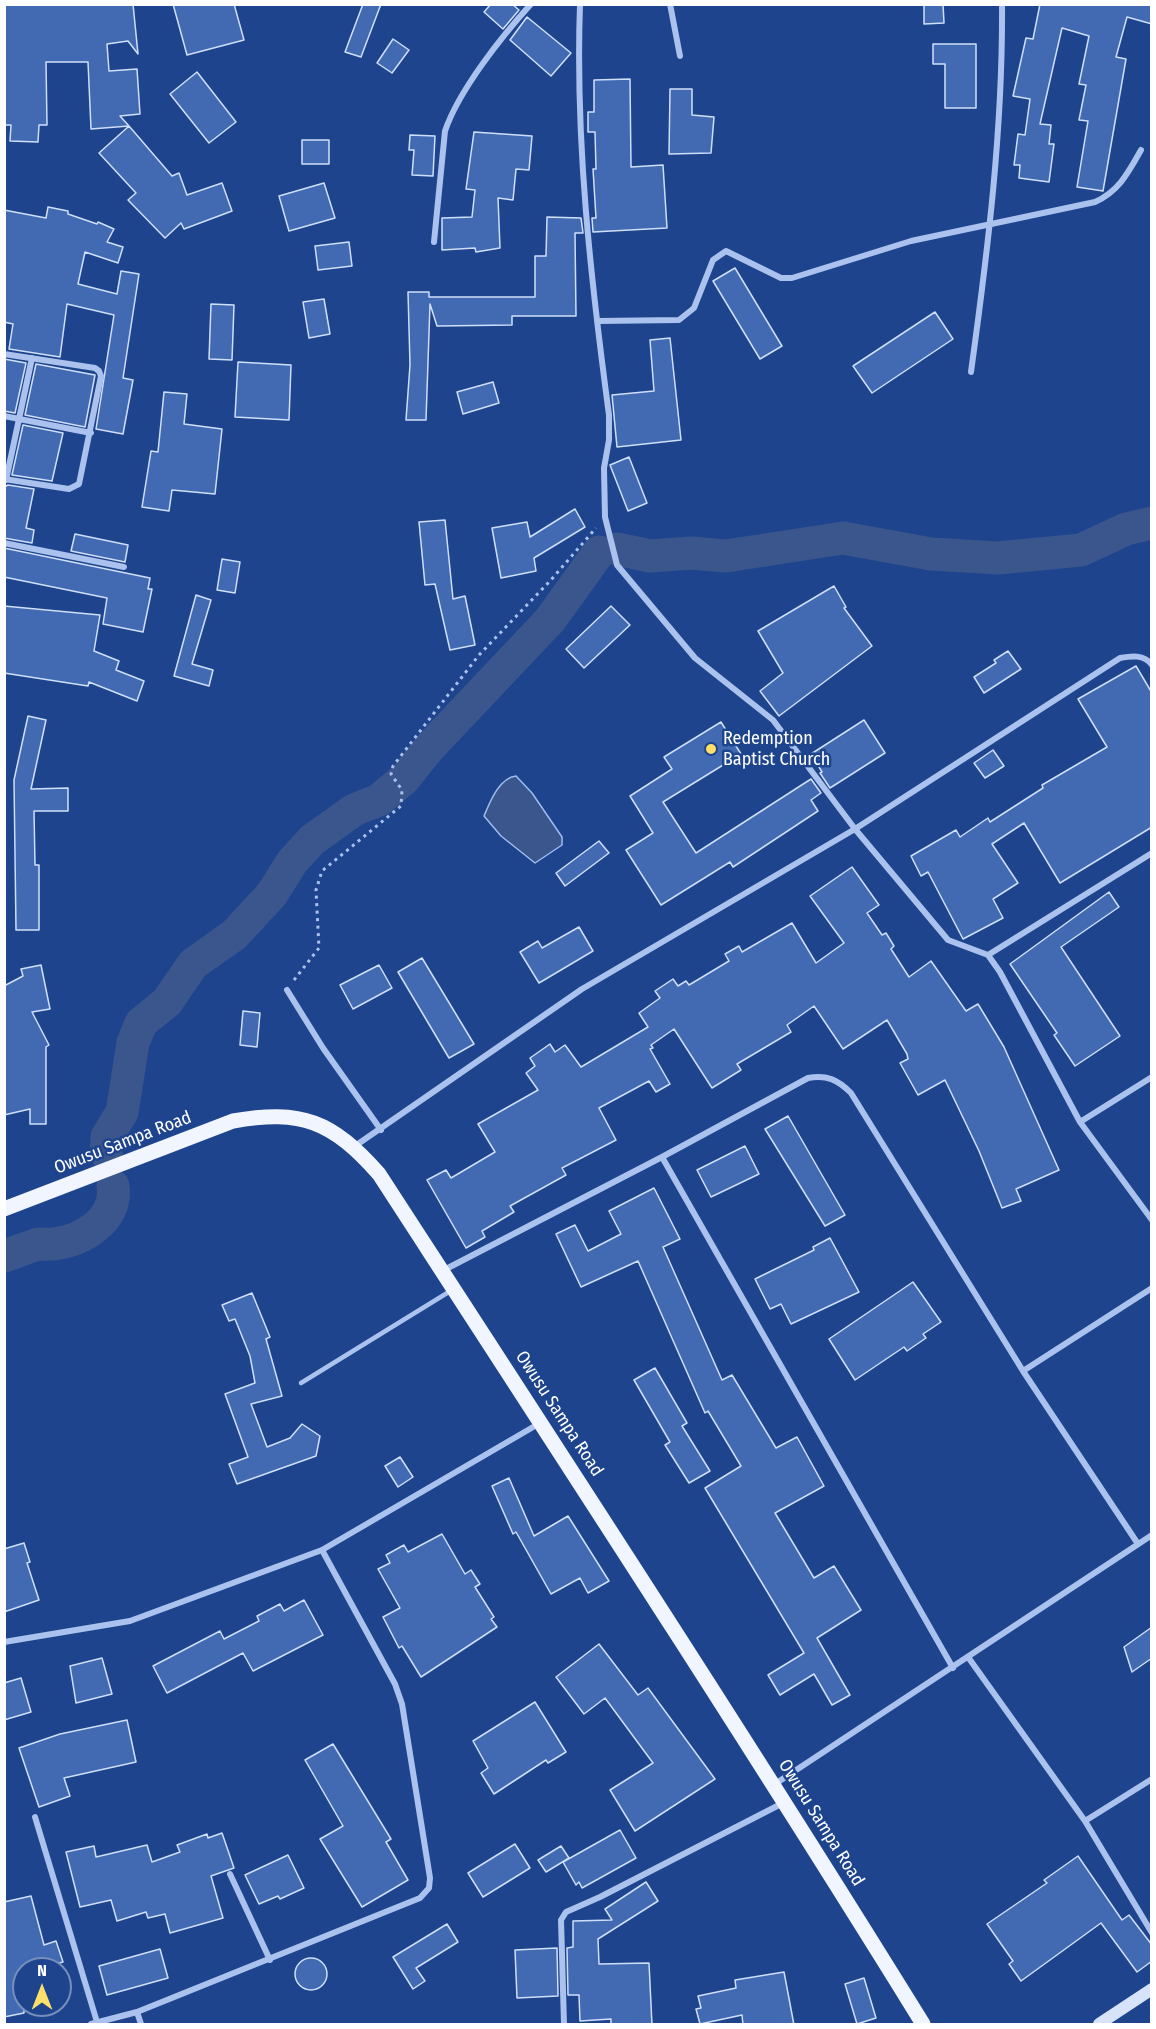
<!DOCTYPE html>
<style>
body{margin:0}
#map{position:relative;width:1156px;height:2029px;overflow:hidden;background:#1d448d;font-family:"Fira Sans Condensed",sans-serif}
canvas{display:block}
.frame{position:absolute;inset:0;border:6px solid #fff;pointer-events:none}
.north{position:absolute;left:12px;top:1957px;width:60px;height:60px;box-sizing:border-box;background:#1d448d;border:2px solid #778fbb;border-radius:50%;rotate:0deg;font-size:16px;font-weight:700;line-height:24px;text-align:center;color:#fff}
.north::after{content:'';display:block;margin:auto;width:21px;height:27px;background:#fddf69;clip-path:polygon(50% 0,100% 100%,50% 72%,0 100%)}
</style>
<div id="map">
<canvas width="1156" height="2029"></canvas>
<div class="frame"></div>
<div class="north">N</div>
</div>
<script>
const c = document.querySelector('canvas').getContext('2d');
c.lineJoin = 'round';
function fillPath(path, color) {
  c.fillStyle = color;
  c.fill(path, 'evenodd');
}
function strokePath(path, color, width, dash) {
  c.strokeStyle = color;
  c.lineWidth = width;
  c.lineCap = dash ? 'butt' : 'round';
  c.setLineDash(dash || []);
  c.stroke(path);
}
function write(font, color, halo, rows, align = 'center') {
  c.font = font + ' "Fira Sans Condensed",sans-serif';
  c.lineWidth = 5;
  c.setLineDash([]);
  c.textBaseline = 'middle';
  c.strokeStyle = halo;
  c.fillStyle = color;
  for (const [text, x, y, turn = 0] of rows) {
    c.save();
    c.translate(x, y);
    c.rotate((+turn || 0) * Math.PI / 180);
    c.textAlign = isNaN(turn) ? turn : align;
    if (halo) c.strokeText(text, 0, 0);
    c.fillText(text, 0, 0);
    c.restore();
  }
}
const water = new Path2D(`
 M516 776 532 793 562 837V845L535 863 501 836 484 816C490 802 499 778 516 776Z`);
fillPath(water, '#3a568d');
strokePath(water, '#9dbcef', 1.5);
strokePath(new Path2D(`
 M617 549 650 556 691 553 726 556 843 538 931 554 998 558 1081 550 1126 529 1152 523
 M106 1153 107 1137 122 1112 133 1043 141 1023 167 1002 193 964 234 935 272 894 292 862 312 840 354 810 379 800 404 779 428 749 550 620 599 552
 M4 1256C15 1253 25 1248 35 1245 41 1243 47 1245 53 1244 82 1241 118 1220 113 1186`), '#3a568d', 33);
const building = new Path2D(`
 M4 4H133L138 54 128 41 107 44 109 71 137 69 140 114 120 116 129 126 91 129 88 62H46L47 125H39L38 142 10 141 11 125H4Z
 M173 4H234L244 40 187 55Z
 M363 4H381L361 57 345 52Z
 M491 4H512L519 10 503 29 484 12Z
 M924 4H943L944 23 924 24Z
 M1040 4H1152V24L1127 17 1116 57 1126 59 1103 191 1077 187 1088 121 1079 120 1086 85 1079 84 1089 36 1062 28 1040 124 1051 125 1049 144H1054L1049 182 1019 178 1020 165H1014L1018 134 1025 135 1030 99 1013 96 1026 38 1033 39Z
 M527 17 571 53 551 76 510 40Z
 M393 39 409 50 392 73 377 63Z
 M933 44H976V108H945V64H933Z
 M197 72 236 122 209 143 170 94Z
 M630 79 631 167 663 165 667 228 593 232 592 218H596L593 169H596L595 132H588V112H594V80Z
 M670 89H692V115L714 117 711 153 669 154Z
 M129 126 172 176 179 173 187 195 222 183 232 211 184 229 181 223 165 238 128 200 136 193 99 153Z
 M474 132 532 136 529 170 516 169 513 200 498 198 500 248 476 252 475 248 442 250V218L472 217 475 190 466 189Z
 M410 135 435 136 433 176 412 175 414 150H409Z
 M302 140H329V164H302Z
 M324 183 335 218 289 231 279 196Z
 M48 207 68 211V214L97 224 98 222 114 229 107 242 123 247 118 263 85 252 78 284 117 294 121 271 139 274 123 378 133 380 123 434 96 429 114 315 67 304 60 357 9 349 13 324 4 322V210L46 218Z
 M547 217 581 218 583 233H575L576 316H512V325L437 326 430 304 426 420H406L410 365 408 292H429V297H535V256H546Z
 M349 242 352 266 318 270 315 246Z
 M735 268 782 346 760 359 713 281Z
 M324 299 330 334 309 338 303 302Z
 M211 304 234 305 232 360 209 359Z
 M935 312 953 339 872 393 853 366Z
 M670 338 681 440 617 447 612 395 654 391 650 340Z
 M4 359 26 363 15 413 4 411Z
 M238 362 291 365 289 420 235 417Z
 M36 364 95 375 85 427 25 415Z
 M493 382 499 403 463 414 457 392Z
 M164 392 187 394 184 424 222 429 215 494 172 490 169 511 142 507 151 451 158 452Z
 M23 425 63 433 52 481 12 475Z
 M629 457 647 503 628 511 610 465Z
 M8 485 34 489 26 528 34 530 32 543 4 538V487Z
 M575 509 585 527 534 558 536 571 501 578 492 528 527 522 530 537Z
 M445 520 453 599 465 596 475 645 450 650 435 584 425 585 419 522Z
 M75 534 128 545 125 562 71 551Z
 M4 548 150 578 148 589H152L143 632 103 624 107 598 4 577Z
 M222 559 240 562 235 593 217 590Z
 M834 586 846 607 844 608 872 646 779 716 760 691 783 673 758 631Z
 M196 595 211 600 192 664 213 670 209 686 174 676Z
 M4 606 100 615 94 651 119 661 116 670 144 681 137 701 89 682 88 686 4 673Z
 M611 606 630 625 584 668 566 649Z
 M1008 651 1021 669 984 693 974 677 996 663 994 660Z
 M1136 666 1152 693V827L1060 883 1024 823 992 844 1018 883 993 899 1003 918 963 939 928 872 921 876 911 856 956 830 960 837 988 818 990 822 1043 788 1042 785 1107 747 1078 699Z
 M28 716 46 720 31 789 68 788V811H34L35 865H39V930H16L14 780Z
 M864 720 885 753 830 788 820 773 822 772 811 754Z
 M721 722 741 754 663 802 696 853 811 779 821 793 811 800 818 811 733 867 730 862 661 905 626 850 653 833 630 796 672 769 664 757Z
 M993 750 1004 766 985 778 974 763Z
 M599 841 609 853 565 886 556 873Z
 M852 867 879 905 867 913 882 935 886 933 894 946 891 949 909 977 931 961 966 1011 978 1004 1004 1047 1059 1170 1016 1189 1021 1201 1002 1208 979 1151 945 1080 918 1095 900 1063 908 1059 907 1054 887 1020 843 1049 814 1006 787 1025 791 1032 737 1064 741 1070 712 1088 674 1029 651 1045 653 1048 650 1049 670 1084 656 1092 649 1081 599 1108 616 1140 562 1168 566 1175 510 1206 514 1212 482 1231 485 1237 466 1248 427 1180 446 1170 451 1178 495 1152 478 1124 538 1090 526 1073 535 1066 530 1058 550 1044 555 1052 565 1045 581 1067 648 1027 639 1013 660 998 655 991 673 979 678 986 686 981 689 985 729 961 725 954 739 946 742 952 792 923 816 963 844 943 810 896Z
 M1109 892 1119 907 1061 947 1120 1036 1075 1066 1054 1035 1057 1033 1010 964Z
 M579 927 593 951 539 983 520 952 538 941 542 948Z
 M422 958 474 1044 449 1058 398 972Z
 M41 965 50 1009 32 1012 49 1045 46 1047V1124H30V1109L4 1115V986L23 976 21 969Z
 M379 965 392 988 353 1009 340 985Z
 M243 1011 260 1013 257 1047 240 1045Z
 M788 1116 845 1215 825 1226 765 1129Z
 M745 1146 759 1174 711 1197 697 1170Z
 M654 1188 680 1239 663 1247 722 1380 732 1375 776 1448 797 1437 824 1486 775 1513 814 1578 834 1566 861 1610 817 1638 850 1695 832 1705 814 1674 780 1695 768 1675 804 1653 705 1488 741 1466 708 1411 705 1413 638 1261 581 1287 556 1234 575 1225 588 1251 621 1234 609 1211Z
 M830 1238 859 1292 791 1324 781 1304 770 1309 755 1279 814 1250 813 1247Z
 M913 1282 941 1322 923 1334 926 1338 907 1351 904 1347 855 1380 829 1339Z
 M252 1293 270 1337 266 1339 282 1396 251 1404 267 1447 290 1438 302 1424 320 1436 316 1456 237 1484 229 1464 248 1457 225 1394 255 1383 250 1356 235 1319 229 1321 222 1305Z
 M655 1368 687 1423 682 1426 710 1471 689 1483 665 1445 670 1442 634 1380Z
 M400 1457 413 1477 398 1487 385 1466Z
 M509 1478 534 1536 568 1516 609 1581 588 1593 580 1578 551 1594 516 1532 513 1534 492 1486Z
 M442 1534 465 1574 471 1570 480 1584 475 1587 494 1617 491 1619 497 1627 421 1677 402 1646 399 1648 383 1617 400 1608 378 1569 390 1563 386 1555 404 1545 408 1552Z
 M24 1543 30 1562 27 1563 39 1600 4 1612V1549Z
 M304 1600 323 1635 253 1671 243 1653 167 1693 153 1666 220 1631 224 1639 259 1621 257 1616 280 1604 284 1611Z
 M1152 1627V1658L1132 1672 1124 1647Z
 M599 1644 638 1695 648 1688 715 1779 635 1831 610 1790 653 1763 605 1698 584 1714 556 1677Z
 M102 1658 112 1694 76 1703 70 1666Z
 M21 1678 31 1712 4 1720V1683Z
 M535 1702 566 1752 548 1763 546 1760 494 1794 481 1773 488 1768 473 1741Z
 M127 1720 136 1762 64 1778 70 1796 39 1807 19 1748 60 1734Z
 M333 1744 391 1839 386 1842 408 1880 362 1907 320 1839 343 1826 305 1760Z
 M620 1830 636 1858 582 1888 579 1882 576 1885 563 1862Z
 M222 1833 234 1868 211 1876 223 1918 170 1933 165 1914 148 1918 146 1912 117 1921 111 1900 80 1907 66 1852 94 1846 96 1857 147 1845 152 1862 180 1852 177 1845 207 1834 208 1838Z
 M515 1844 530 1868 483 1897 468 1873Z
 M561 1846 569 1858 546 1872 538 1860Z
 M288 1855 304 1888 280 1899 278 1896 259 1904 245 1875Z
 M1078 1856 1122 1920 1129 1915 1152 1945V1961L1137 1972 1101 1923 1021 1981 1009 1964 1013 1961 987 1924 1047 1883 1044 1880Z
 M646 1882 658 1901 598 1939 599 1964 649 1963 652 2025H611V2019L580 2021 579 1995H568L567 1948 573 1947V1921L612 1920 605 1909Z
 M31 1896 44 1945 56 1941 63 1962 40 1969H24V2013L4 2017V1902Z
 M447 1924 458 1942 416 1968 425 1981 413 1989 393 1957Z
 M557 1948 558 1996 517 1998 515 1950Z
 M160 1949 168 1978 107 1995 99 1966Z
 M295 1974a16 16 0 1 1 32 0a16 16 0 1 1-32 0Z
 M784 1972 794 2025H743L742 2015 700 2024 696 2009 701 2008 698 1996 736 1988 735 1980Z
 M864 1978 876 2018 857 2024 845 1984Z`);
fillPath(building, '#416ab3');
strokePath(building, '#d0dff9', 1.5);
strokePath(new Path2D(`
 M294 980 319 948 316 890 322 871 401 806 402 790 391 774 393 766 479 655 550 581 596 528`), '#aac2ed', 3, [3, 4.5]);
strokePath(new Path2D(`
 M301 1383 452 1290`), '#aac2ed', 4.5);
strokePath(new Path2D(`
 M580 4C575 141 591 281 609 415V440L604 468 605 517 617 565 695 658 773 720 855 829 948 940 988 955 1000 972 1080 1122 1152 1220
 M670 4 680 56
 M434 242 445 131C459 90 502 36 531 4
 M598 321 679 320 694 308 713 260 726 251 781 278H792L911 241 1095 202C1119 191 1128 173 1141 150
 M4 354 95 368 99 371 101 376 79 484 69 489 4 479
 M971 372C988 249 1003 128 1002 4
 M4 416 91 433
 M6 480 32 358
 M4 543 124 567
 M988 955 1152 853
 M287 990 323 1048 381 1130
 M1080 1122 1152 1077
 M355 1146 582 989 855 829 1120 658C1131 656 1144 654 1152 665
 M662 1157 953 1668
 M444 1270 662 1157 808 1078C827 1075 837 1079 851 1093L1023 1371 1138 1544
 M1023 1371 1152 1288
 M4 1642 130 1621 322 1550 540 1423
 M968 1657 1085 1821 1152 1779
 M775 1784 1152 1535
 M35 1817 97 2022
 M1085 1821 1152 1933
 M230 1874 270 1960
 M137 2012 141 2024
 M91 2024 137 2012 420 1898 429 1888 430 1878 402 1704 395 1684 322 1550
 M564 2024 561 1920 566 1912 600 1897 783 1803`), '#aac2ed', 6);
strokePath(new Path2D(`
 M1099 2024 1152 1989`), '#d7e3f9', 12);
strokePath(new Path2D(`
 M4 1209 233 1121C302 1109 332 1121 379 1174 562 1456 746 1738 923 2024`), '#f0f5ff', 15);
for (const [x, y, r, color] of [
 [711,749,6,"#fddf69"]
]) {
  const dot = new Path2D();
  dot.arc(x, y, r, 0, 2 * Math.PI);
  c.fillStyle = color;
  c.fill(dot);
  strokePath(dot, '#1d448d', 2);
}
write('18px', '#fff', '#1d448d', [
 ["Redemption",723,739],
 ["Baptist Church",723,760]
], 'left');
write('18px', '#fff', '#1d448d', [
 ["Owusu Sampa Road",123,1143,-21],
 ["Owusu Sampa Road",559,1414,57],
 ["Owusu Sampa Road",821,1823,58]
]);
</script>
